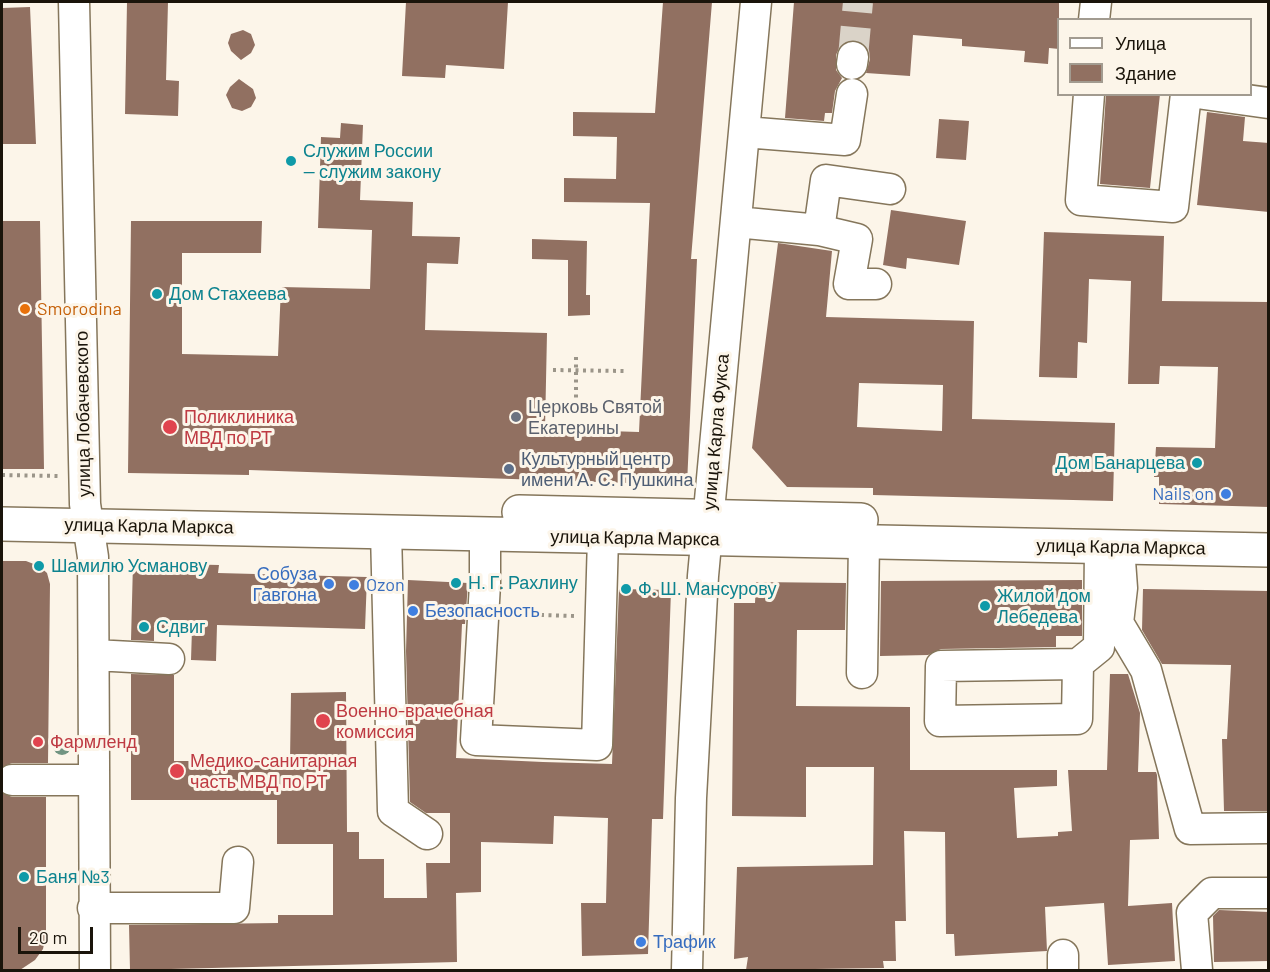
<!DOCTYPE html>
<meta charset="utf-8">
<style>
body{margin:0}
#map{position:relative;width:1270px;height:972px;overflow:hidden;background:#fcf5e9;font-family:Barlow,sans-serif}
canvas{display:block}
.frame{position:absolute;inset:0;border:3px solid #1a140a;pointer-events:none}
.legend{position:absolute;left:1057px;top:18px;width:195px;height:78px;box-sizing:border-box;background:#fcf5e9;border:2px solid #a29b90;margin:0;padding:8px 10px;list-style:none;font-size:18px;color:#1a140a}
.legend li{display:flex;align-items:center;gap:12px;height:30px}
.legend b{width:30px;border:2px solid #a29b90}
.scale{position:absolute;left:18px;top:927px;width:75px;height:27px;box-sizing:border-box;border:3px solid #1a140a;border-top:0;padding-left:8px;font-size:18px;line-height:21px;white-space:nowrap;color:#1a140a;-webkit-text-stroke:4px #fcf5e9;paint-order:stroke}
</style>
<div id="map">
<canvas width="1270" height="972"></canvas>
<div class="frame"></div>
<ul class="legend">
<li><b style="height:8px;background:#fff"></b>Улица</li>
<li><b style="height:16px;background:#917061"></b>Здание</li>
</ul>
<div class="scale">20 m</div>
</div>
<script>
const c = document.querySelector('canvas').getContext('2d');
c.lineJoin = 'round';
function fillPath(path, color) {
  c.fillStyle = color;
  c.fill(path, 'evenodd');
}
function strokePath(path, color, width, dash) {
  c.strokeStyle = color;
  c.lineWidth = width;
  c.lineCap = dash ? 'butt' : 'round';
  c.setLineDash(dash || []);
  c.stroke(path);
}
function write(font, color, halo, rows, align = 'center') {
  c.font = font + ' Barlow,sans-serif';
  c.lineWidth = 6;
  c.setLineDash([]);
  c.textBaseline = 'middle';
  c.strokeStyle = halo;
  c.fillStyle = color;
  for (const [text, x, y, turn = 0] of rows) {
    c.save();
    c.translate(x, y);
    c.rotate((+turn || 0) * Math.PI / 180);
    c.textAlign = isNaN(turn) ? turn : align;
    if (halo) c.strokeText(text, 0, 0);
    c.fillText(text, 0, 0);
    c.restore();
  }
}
fillPath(new Path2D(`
 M127 2H168L166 80 179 81 178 116 125 114Z
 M406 2H508L504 69 446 65 445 78 402 76Z
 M663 2H712L691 259H697L687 485 249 470V475L128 473 131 221H262L261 253H182V354L278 356 281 287 370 289 372 230 318 228 321 137 340 138 341 123 363 125 360 200 413 202 412 236 460 237 458 264 427 263 425 330 547 333 545 429 639 432 650 203 564 202V178L616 179 617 137 573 136V112L655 113Z
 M794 2H1059V49L1049 48 1048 64 1024 62 1025 51 962 46V39L913 35 910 76 866 73 870 59 869 50 863 43 847 41 840 46 836 55V70L842 78 835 91 832 113H825L824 121 785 118Z
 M30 7 36 144H2V8Z
 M243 30 251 34 255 45 251 53 241 60 231 51 228 43 231 34Z
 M239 79 253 89 256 98 251 107 242 111 232 108 226 95 230 87Z
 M1106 94H1160L1150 188 1100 184Z
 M1207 112 1245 117 1243 141 1269 143V212L1197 205Z
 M939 119 969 121 966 160 936 158Z
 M891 210 966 221 959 265 907 258 906 269 883 265Z
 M2 221H40L44 469H2Z
 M1044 232 1164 236 1162 301 1269 302V507L1159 504V477H1154L1156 447 1215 448 1218 367 1160 366 1159 384H1128L1131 281 1089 279 1087 343 1078 342 1077 378 1039 377Z
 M532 239 587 241 586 295H590V315L568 316V260L532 259Z
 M778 243 832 251 826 317 974 321 972 419 1115 423 1113 501 873 495V488L787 487 752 448ZM859 383 943 385 942 431 857 427Z
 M2 561H26L39 566 47 573 50 584 48 763H12L2 767Z
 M133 563 219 565 218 573 367 577 365 629 217 625 216 661 191 660 192 629 154 628V641L131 640Z
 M408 580 468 583 465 624H462L456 758 543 762 612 764 619 589 671 590 663 819H652L648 954 582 956 581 903H606L608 818 554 816 553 844 481 842V892L456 893 457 962 130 970 129 925 278 923V915H333V844H277V800H131V674L174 675V761H290L291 693 346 692 347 832H359V859H384V898H427L426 863H450V813H426L410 802 406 651Z
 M1082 580V636H1056V647L941 649 928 655 880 656 881 581Z
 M756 582 846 583 845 630H797L796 706 910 707V770H1057V786L1014 788 1017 838 1058 836V832L1072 831 1068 770H1107L1110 674H1128L1140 713 1138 772H1156L1157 775 1159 839 1130 840 1128 906 1172 903 1175 961 1108 965 1104 903 1045 907 1047 951 955 956 954 934H946L945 832 904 831 906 921H895L896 961H883L884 968 746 970 748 957 734 959 737 867 873 865 874 767H806V817L732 816 734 603H755Z
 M1143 589 1269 591V811H1224L1222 739H1227L1231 665 1162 664 1142 630Z
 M2 793 12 797H46V935L43 949 35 960 20 970H2Z
 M1219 910 1269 912V961L1214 962 1213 916Z`), '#917061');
strokePath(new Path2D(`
 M853 57 858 2`), '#dad3c8', 30, [30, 15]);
const minor = new Path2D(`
 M74 2 85 504 93 557 95 970
 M1094 20 1096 2
 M852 64 853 57
 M1089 94 1081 200 1173 207 1186 94
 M1204 94 1268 103
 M744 132 845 140 852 94
 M736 222 819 230 857 239 849 284H876
 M819 230 826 180 890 189
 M386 532 393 811 427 834
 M485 533V584L476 740 597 745 603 538
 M1119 547 1122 588 1118 623 1146 670 1190 829 1268 828
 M94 655 169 659
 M1078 664 941 666 940 721 1077 719 1078 664 1099 647 1100 547
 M862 673 864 542
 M12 780H93
 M93 908H234L238 862
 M1063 955V970
 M687 970 691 798 703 576 756 2
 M1197 970 1192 913 1212 893H1268`);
const major = new Path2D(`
 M519 512 861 520
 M2 524 1268 550`);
strokePath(minor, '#85765b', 33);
strokePath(major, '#85765b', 36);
strokePath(new Path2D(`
 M553 370 624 371
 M576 405V356
 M2 475 58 476
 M511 614 575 616`), '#9b9589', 4, [3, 4.5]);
strokePath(minor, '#fff', 30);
strokePath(major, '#fff', 33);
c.fillStyle = '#719481';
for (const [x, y] of [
 [62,746]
]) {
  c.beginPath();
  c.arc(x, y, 9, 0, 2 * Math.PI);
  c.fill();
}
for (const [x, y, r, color] of [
 [291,161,6,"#0f9aa8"],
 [157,294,6,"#0f9aa8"],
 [25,309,6,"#e8710a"],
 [516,417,6,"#6b7280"],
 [170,427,8,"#e0444e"],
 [1197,463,6,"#0f9aa8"],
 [509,469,6,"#5c6f8a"],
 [1226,494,6,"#3f7fe0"],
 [39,566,6,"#0f9aa8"],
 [456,583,6,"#0f9aa8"],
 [329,584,6,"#3f7fe0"],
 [354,585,6,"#3f7fe0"],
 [626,589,6,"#0f9aa8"],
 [985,606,6,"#0f9aa8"],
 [413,611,6,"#3f7fe0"],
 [144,627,6,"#0f9aa8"],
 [323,721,8,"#e0444e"],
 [38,742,6,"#e0444e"],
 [177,771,8,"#e0444e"],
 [24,877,6,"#0f9aa8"],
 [641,942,6,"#3f7fe0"]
]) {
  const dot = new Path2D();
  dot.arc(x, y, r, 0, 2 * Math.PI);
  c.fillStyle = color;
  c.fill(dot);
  strokePath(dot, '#fcf5e9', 2);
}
write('18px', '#0d838f', '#fcf5e9', [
 ["Служим России",303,151],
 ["— служим закону",303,172],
 ["Дом Стахеева",169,294],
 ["Дом Банарцева",1185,463,"right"],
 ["Шамилю Усманову",51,566],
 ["Н. Г. Рахлину",468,583],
 ["Ф. Ш. Мансурову",638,589],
 ["Жилой дом",997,596],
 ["Лебедева",997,617],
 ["Сдвиг",156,627],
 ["Баня №3",36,877]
], 'left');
write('18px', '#c56008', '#fcf5e9', [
 ["Smorodina",37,309]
], 'left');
write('18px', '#5b616d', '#fcf5e9', [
 ["Церковь Святой",528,407],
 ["Екатерины",528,428]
], 'left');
write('18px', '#1a140a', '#fcf5e9', [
 ["улица Лобачевского",83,414,-91],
 ["улица Карла Фукса",716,432,-85],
 ["улица Карла Маркса",149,526,1],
 ["улица Карла Маркса",635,538,1],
 ["улица Карла Маркса",1121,547,1]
]);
write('18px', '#be3a42', '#fcf5e9', [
 ["Поликлиника",184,417],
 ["МВД по РТ",184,438],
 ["Военно-врачебная",336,711],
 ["комиссия",336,732],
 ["Фармленд",50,742],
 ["Медико-санитарная",190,761],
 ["часть МВД по РТ",190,782]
], 'left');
write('18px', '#4e5e75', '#fcf5e9', [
 ["Культурный центр",521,459],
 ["имени А. С. Пушкина",521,480]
], 'left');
write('18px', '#366cbe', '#fcf5e9', [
 ["Nails on",1214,494,"right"],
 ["Собуза",317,574,"right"],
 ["Гавгона",317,595,"right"],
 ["Ozon",366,585],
 ["Безопасность",425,611],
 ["Трафик",653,942]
], 'left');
</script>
